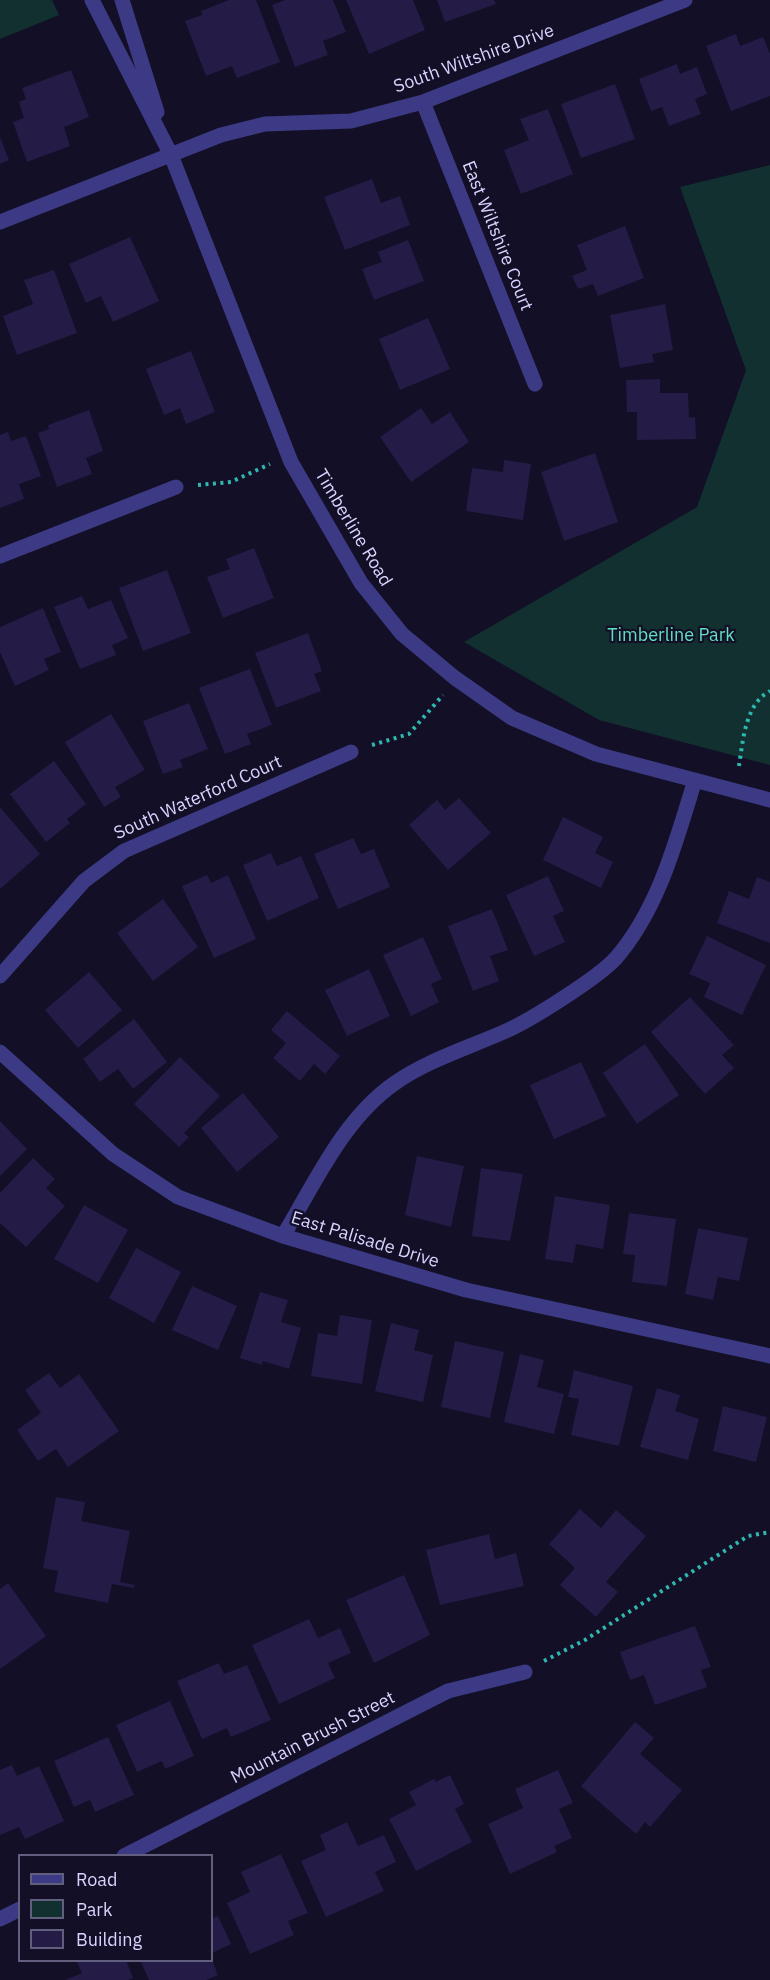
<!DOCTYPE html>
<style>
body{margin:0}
#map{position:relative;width:770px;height:1980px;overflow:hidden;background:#130f26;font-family:"IBM Plex Sans",sans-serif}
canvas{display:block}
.legend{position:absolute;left:18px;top:1854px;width:195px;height:108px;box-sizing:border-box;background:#130f26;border:2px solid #625e7d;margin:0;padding:8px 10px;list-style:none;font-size:18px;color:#d9d4ff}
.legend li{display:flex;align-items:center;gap:12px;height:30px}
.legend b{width:30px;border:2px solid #625e7d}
</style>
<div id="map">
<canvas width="770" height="1980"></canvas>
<ul class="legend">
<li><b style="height:8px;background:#3d3a85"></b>Road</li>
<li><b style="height:16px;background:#12302f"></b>Park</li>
<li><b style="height:16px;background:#241b47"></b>Building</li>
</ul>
</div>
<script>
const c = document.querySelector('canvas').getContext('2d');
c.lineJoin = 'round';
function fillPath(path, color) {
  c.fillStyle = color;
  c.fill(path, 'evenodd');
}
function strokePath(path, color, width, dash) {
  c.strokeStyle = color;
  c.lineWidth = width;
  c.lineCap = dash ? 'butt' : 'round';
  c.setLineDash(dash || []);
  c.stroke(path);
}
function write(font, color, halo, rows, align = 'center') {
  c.font = font + ' "IBM Plex Sans",sans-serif';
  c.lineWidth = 4.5;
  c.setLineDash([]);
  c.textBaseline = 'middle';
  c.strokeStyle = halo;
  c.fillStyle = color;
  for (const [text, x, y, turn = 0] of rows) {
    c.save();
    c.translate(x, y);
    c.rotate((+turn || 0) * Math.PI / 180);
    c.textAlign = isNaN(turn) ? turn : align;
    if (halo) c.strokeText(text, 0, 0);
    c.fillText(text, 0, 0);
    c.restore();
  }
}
fillPath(new Path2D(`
 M0 0H52L59 15 0 39Z
 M770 165V765L599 720 464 642 697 507 746 370 680 187Z`), '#12302f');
fillPath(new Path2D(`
 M229 0H256L280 62 237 78 232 66 206 76 185 21 202 15 201 11Z
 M285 0H333L346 32 323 41 328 55 295 67 272 5Z
 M346 0H413L425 30 369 54Z
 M437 0H494L496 4 445 22Z
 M736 34 740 46 763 37 770 54V96L731 111 706 46Z
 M677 64 680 74 697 67 707 94 695 99 701 114 669 126 662 107 651 111 639 79Z
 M71 70 89 117 64 127 70 146 27 162 13 122 24 118 19 102 26 99 22 88Z
 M615 84 635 139 581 158 561 104Z
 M548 109 573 174 521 194 504 150 529 140 520 119Z
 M0 137 9 160 0 164Z
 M372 179 381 203 400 196 410 225 345 250 324 197Z
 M625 226 644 278 598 296 593 284 578 289 572 276 587 270 577 245Z
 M130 237 159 301 113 322 101 296 86 303 69 264Z
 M408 240 424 281 374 300 362 269 382 262 378 252Z
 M54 270 77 333 17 355 3 316 33 304 24 280Z
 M665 304 673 350 652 354 654 362 620 368 610 315Z
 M428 318 450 369 400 390 379 339Z
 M191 351 215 412 186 424 180 408 164 415 146 369Z
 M660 379V393H688L689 418 695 417 696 439 637 440V412H627L626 380Z
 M421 408 432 424 450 412 469 442 411 482 380 437Z
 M89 410 103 451 86 458 92 474 57 487 38 433 49 429 48 425Z
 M8 432 11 441 26 436 41 476 19 484 24 499 0 508V435Z
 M595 453 618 522 564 541 541 472Z
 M504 460 531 464 523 520 466 511 472 468 503 472Z
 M254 548 274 598 223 618 207 577 230 569 226 559Z
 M167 570 191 633 143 651 119 588Z
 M82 596 88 609 111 600 128 638 112 645 116 655 80 669 54 607Z
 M43 608 61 652 44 659 49 670 15 686 0 652V627Z
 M308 633 322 671 314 674 321 691 276 708 255 653Z
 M250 669 272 725 247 734 251 744 225 754 199 688Z
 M189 703 208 749 180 760 183 767 163 774 143 721Z
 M111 714 145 770 115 787 121 797 104 807 65 742Z
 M54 761 86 804 67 819 70 823 46 842 10 794Z
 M459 798 491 833 448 870 409 825 437 800 445 810Z
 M0 807 40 854 0 889Z
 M563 817 603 837 595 853 613 862 601 888 543 860Z
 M353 838 361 854 374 849 390 887 338 909 314 854Z
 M271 853 277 866 301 856 319 898 267 921 243 865Z
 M207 875 211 883 228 875 256 939 214 958 182 886Z
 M548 876 564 911 553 916 565 942 534 956 506 895Z
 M757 877 770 882V943L717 923 729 891 749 899Z
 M163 899 198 947 153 981 117 933Z
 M492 909 508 950 490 956 499 981 473 991 448 926Z
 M707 936 766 965 742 1015 704 997 710 983 689 974Z
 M423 937 442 979 431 984 439 1002 411 1016 383 955Z
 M369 969 390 1016 347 1036 325 990Z
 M89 972 122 1010 78 1048 45 1010Z
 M690 997 734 1045 722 1055 734 1068 705 1094 651 1032Z
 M287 1011 340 1056 325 1074 314 1064 300 1081 273 1058 286 1043 271 1030Z
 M134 1019 167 1062 133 1089 118 1069 100 1082 83 1059Z
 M645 1044 679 1095 637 1124 603 1073Z
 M180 1057 220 1096 184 1133 189 1137 179 1147 134 1104Z
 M581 1062 606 1116 554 1139 530 1085Z
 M243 1093 279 1137 237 1172 201 1128Z
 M0 1121 27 1149 0 1176Z
 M417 1156 464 1166 451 1227 405 1215Z
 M33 1158 55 1179 46 1188 65 1206 26 1247 0 1223V1193Z
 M481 1168 523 1174 510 1241 472 1236Z
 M555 1196 610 1205 603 1249 576 1244 573 1263 545 1259Z
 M84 1205 128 1230 98 1283 54 1259Z
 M629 1213 676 1219 667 1286 632 1282 635 1255 623 1254Z
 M698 1228 748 1238 739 1281 718 1277 713 1300 685 1294Z
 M136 1248 181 1272 154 1323 109 1298Z
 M192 1286 237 1306 218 1350 172 1330Z
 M260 1292 288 1300 281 1322 301 1328 289 1369 263 1361 262 1365 240 1358Z
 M340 1315 372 1320 362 1384 311 1376 318 1333 337 1336Z
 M391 1323 419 1330 414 1350 433 1355 423 1402 375 1391Z
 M455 1341 504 1352 490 1418 441 1407Z
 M520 1354 544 1360 537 1387 564 1394 554 1434 504 1422Z
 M574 1370 633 1386 619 1446 571 1435 579 1399 568 1397Z
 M49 1373 60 1388 79 1374 119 1431 68 1467 56 1449 38 1461 17 1430 41 1413 25 1390Z
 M657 1388 680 1395 675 1411 699 1419 688 1460 640 1447Z
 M723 1406 767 1417 756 1462 713 1451Z
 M56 1497 85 1502 81 1521 130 1531 120 1582 135 1585 134 1588 112 1584 108 1603 54 1592 58 1571 43 1568Z
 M580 1509 601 1528 616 1510 646 1536 606 1582 618 1592 596 1617 560 1585 575 1568 549 1544Z
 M489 1534 495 1559 516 1553 524 1586 440 1605 426 1550Z
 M404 1575 430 1635 374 1663 346 1600Z
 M8 1583 46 1636 0 1669V1589Z
 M309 1619 318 1638 340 1628 351 1653 328 1663 335 1678 279 1704 252 1645Z
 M695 1626 711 1667 701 1670 707 1687 655 1705 644 1675 630 1680 620 1652Z
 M219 1663 224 1674 247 1665 271 1720 231 1737 227 1728 202 1739 177 1681Z
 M170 1701 194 1756 165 1769 162 1761 137 1772 116 1725Z
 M635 1722 654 1738 640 1754 682 1790 650 1827 645 1822 636 1834 581 1786Z
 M108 1737 134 1795 95 1812 90 1800 74 1807 54 1761Z
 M12 1765 17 1776 39 1766 64 1821 25 1839 19 1827 0 1835V1770Z
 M558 1770 573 1803 559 1809 572 1838 554 1846 557 1852 510 1874 488 1824 523 1808 515 1789Z
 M450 1775 464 1804 455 1809 472 1842 416 1871 389 1819 416 1805 409 1792 434 1779 436 1782Z
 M347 1822 358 1846 384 1835 396 1862 375 1872 384 1891 326 1917 301 1861 326 1850 320 1835Z
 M281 1854 308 1913 288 1921 294 1935 250 1954 227 1903 250 1892 241 1872Z
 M218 1916 231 1944 212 1953V1919Z
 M76 1960H126L133 1978 128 1980H65L82 1973Z
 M140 1960H212L218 1975 206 1980H149Z`), '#241b47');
strokePath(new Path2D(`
 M198 485 231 482 270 464
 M372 745 409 734 443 695
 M739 766C743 741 745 704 770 691
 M544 1661 585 1640 748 1536 770 1532`), '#2fb8b0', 4, [3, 4.5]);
strokePath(new Path2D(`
 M92 0 171 155 291 462 361 583 402 634 455 678 512 718 596 754 770 800
 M122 0 157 112
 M423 102 535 384
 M0 222 221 135 265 124 351 121 423 102 685 0
 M0 556 176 487
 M0 976 84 881 124 851 351 752
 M0 1052 113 1154 178 1197 283 1236 466 1290 770 1356
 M283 1236C315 1183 343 1119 395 1083 428 1060 470 1047 506 1031 531 1020 599 977 616 958 659 908 676 841 695 780
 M124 1856 448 1691 525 1672
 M0 1919 20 1909`), '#3d3a85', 15);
write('18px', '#d9d4ff', '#130f26', [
 ["South Wiltshire Drive",474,59,-20],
 ["East Wiltshire Court",497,236,68],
 ["Timberline Road",353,528,59],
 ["South Waterford Court",198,798,-24],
 ["East Palisade Drive",365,1240,17],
 ["Mountain Brush Street",313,1738,-27]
]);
write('18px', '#5fe0c0', '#130f26', [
 ["Timberline Park",671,636]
]);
</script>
